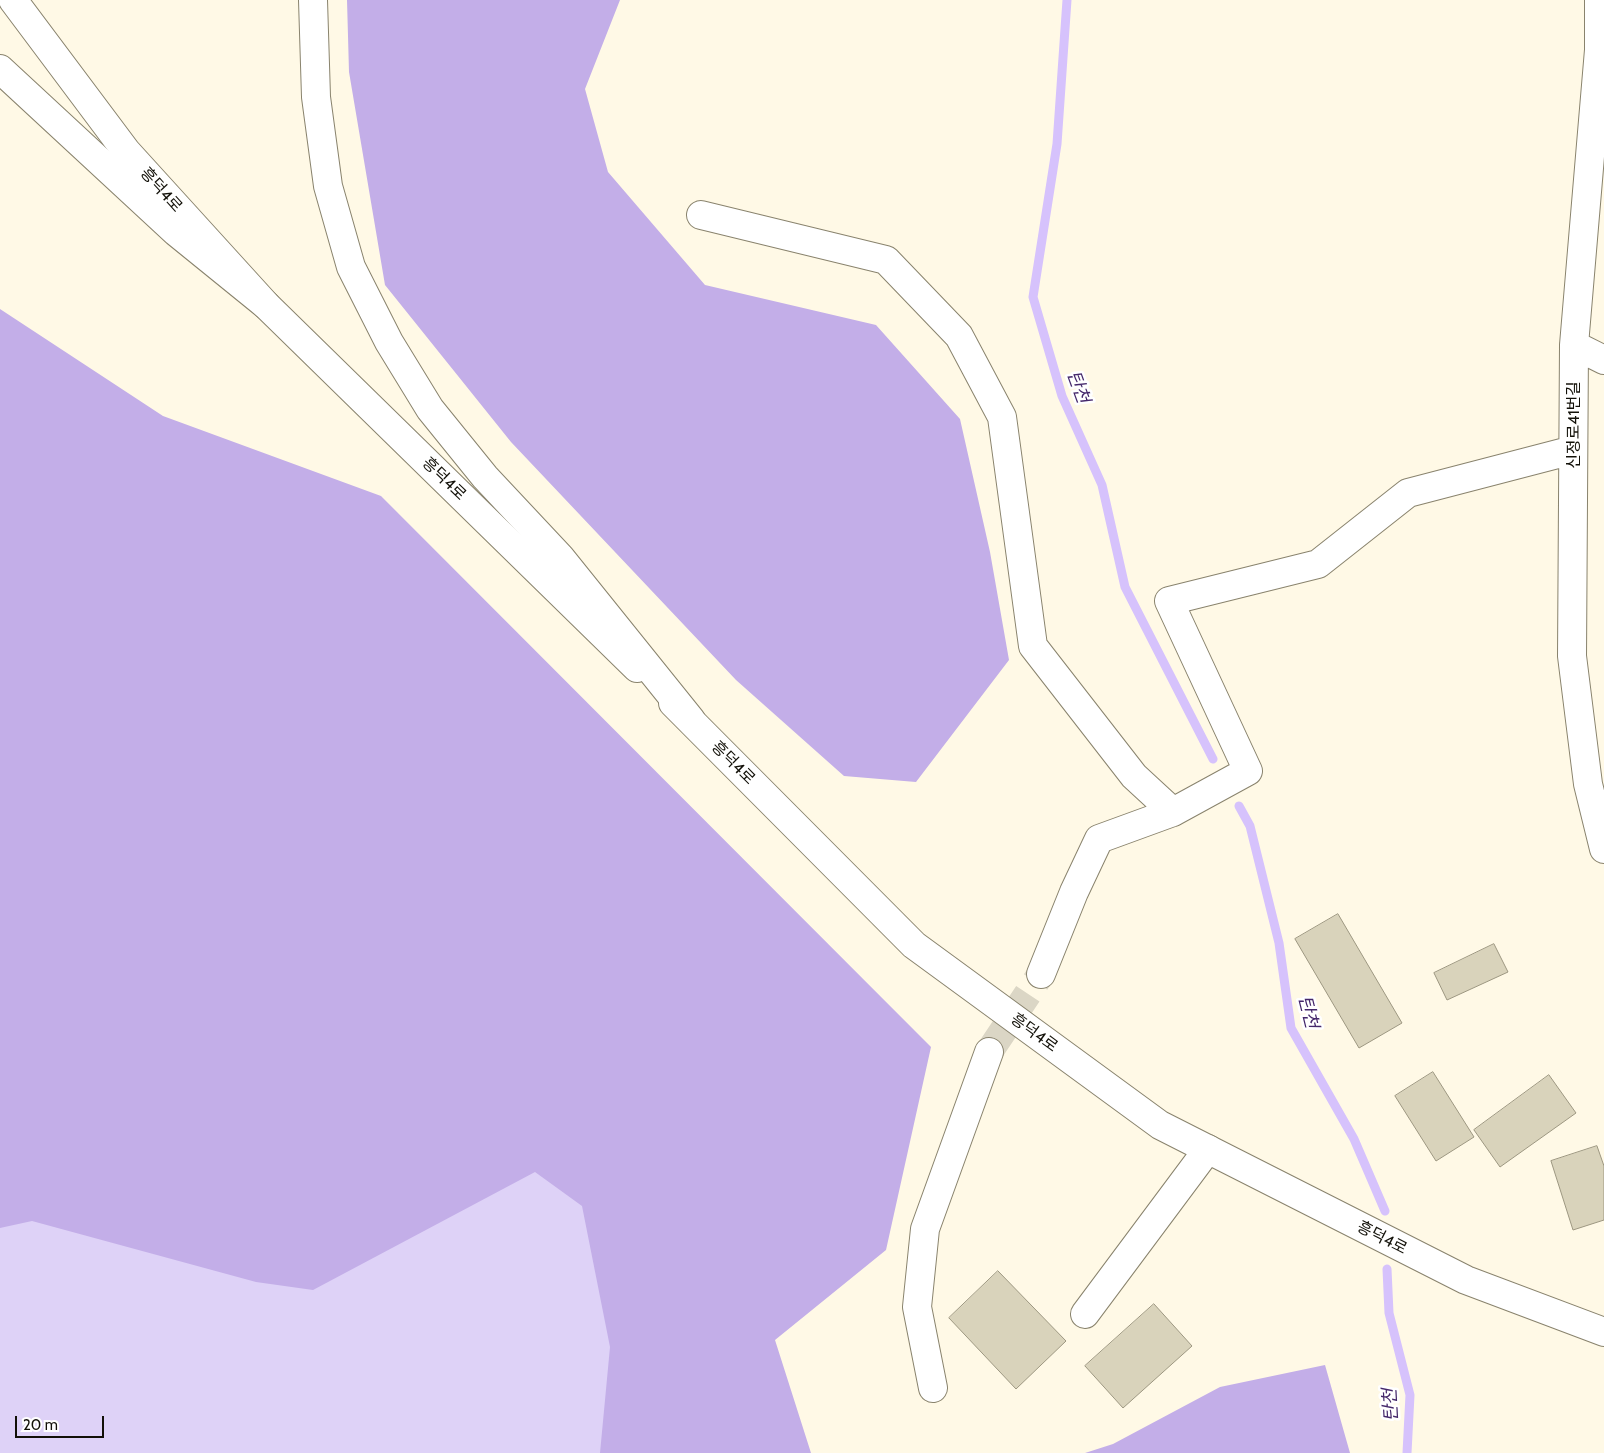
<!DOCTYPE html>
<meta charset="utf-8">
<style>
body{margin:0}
#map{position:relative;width:1604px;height:1453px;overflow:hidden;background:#fff9e6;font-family:Cabin,sans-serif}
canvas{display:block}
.scale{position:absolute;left:15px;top:1416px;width:89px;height:22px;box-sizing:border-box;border:2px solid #121008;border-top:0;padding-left:6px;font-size:15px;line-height:18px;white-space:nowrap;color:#121008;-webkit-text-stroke:4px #fff;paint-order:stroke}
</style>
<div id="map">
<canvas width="1604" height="1453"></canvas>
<div class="scale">20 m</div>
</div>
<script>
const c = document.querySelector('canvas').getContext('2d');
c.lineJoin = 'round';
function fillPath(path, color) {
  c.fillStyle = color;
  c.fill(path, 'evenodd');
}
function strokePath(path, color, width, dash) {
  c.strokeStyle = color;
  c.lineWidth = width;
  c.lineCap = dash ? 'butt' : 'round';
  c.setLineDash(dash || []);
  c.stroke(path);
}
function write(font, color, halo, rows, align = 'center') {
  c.font = font + ' Cabin,"Noto Sans KR",sans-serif';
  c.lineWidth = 5;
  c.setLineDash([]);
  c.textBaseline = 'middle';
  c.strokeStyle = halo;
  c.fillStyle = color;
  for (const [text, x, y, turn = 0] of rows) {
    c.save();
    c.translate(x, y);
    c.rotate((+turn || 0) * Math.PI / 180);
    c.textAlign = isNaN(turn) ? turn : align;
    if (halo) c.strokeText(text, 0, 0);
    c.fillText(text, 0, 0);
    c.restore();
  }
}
fillPath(new Path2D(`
 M0 1077 585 1116 661 1453H0Z`), '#ded2f7');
fillPath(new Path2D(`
 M347 0H620L585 89 608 172 705 285 876 325 960 419 990 552 1009 660 916 782 844 776 736 680 511 442 385 285 349 72Z
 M0 309 163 416 381 496 931 1047 886 1250 775 1340 811 1453H600L610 1347 582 1206 535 1172 313 1290 256 1282 32 1221 0 1228Z
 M1325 1365 1350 1453H1085L1113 1444 1220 1387Z`), '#c3aee8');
strokePath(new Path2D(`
 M1067 0 1057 144 1033 297 1062 396 1102 485 1125 587 1213 759
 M1239 806 1250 826 1279 943 1291 1028 1354 1139 1385 1211
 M1387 1269 1389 1313 1410 1395 1407 1453`), '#d6c2fc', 9);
const building = new Path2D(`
 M1338 914 1402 1023 1359 1048 1295 939Z
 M1494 944 1508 972 1447 1000 1434 973Z
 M1433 1072 1474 1137 1436 1161 1395 1096Z
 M1549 1075 1576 1113 1500 1167 1474 1130Z
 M1597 1146 1604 1166V1220L1573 1230 1551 1161Z
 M998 1271 1066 1341 1016 1389 949 1318Z
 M1154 1304 1192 1346 1123 1408 1085 1366Z`);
fillPath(building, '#d9d3bb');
strokePath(building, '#9d9781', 1);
strokePath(new Path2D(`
 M989 1052 1041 974`), '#dbd6c5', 28, [28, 14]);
const minor = new Path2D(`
 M1599 0V50L1574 345 1572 656 1588 784 1604 849
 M701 215 886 260 959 336 1002 417 1033 646 1134 776 1173 812
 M1574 345 1604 360
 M1041 974 1074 892 1099 839 1173 812 1248 771 1169 601 1318 564 1408 493 1573 450
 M1085 1314 1208 1149
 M933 1388 917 1307 925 1229 989 1052`);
const tertiary = new Path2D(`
 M13 0 126 151 266 305 637 668
 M673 703 914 945 1160 1125 1466 1280 1604 1332`);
const primary = new Path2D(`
 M313 0 316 97 328 186 351 267 389 342 430 409 485 477 560 557 691 720
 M0 69 176 232 266 305`);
strokePath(minor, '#89836d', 30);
strokePath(tertiary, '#89836d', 30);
strokePath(primary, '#89836d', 30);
strokePath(minor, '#fff', 28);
strokePath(tertiary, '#fff', 28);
strokePath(primary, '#fff', 28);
write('16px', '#121008', '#fff', [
 ["흥덕4로",161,190,48],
 ["신정로41번길",1574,425,-90],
 ["흥덕4로",444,479,44],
 ["흥덕4로",733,763,45],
 ["흥덕4로",1034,1033,36],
 ["흥덕4로",1382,1238,27]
]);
write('italic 18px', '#44276a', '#fff', [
 ["탄천",1078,387,70],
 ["탄천",1308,1012,76],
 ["탄천",1391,1405,-93]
]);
</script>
